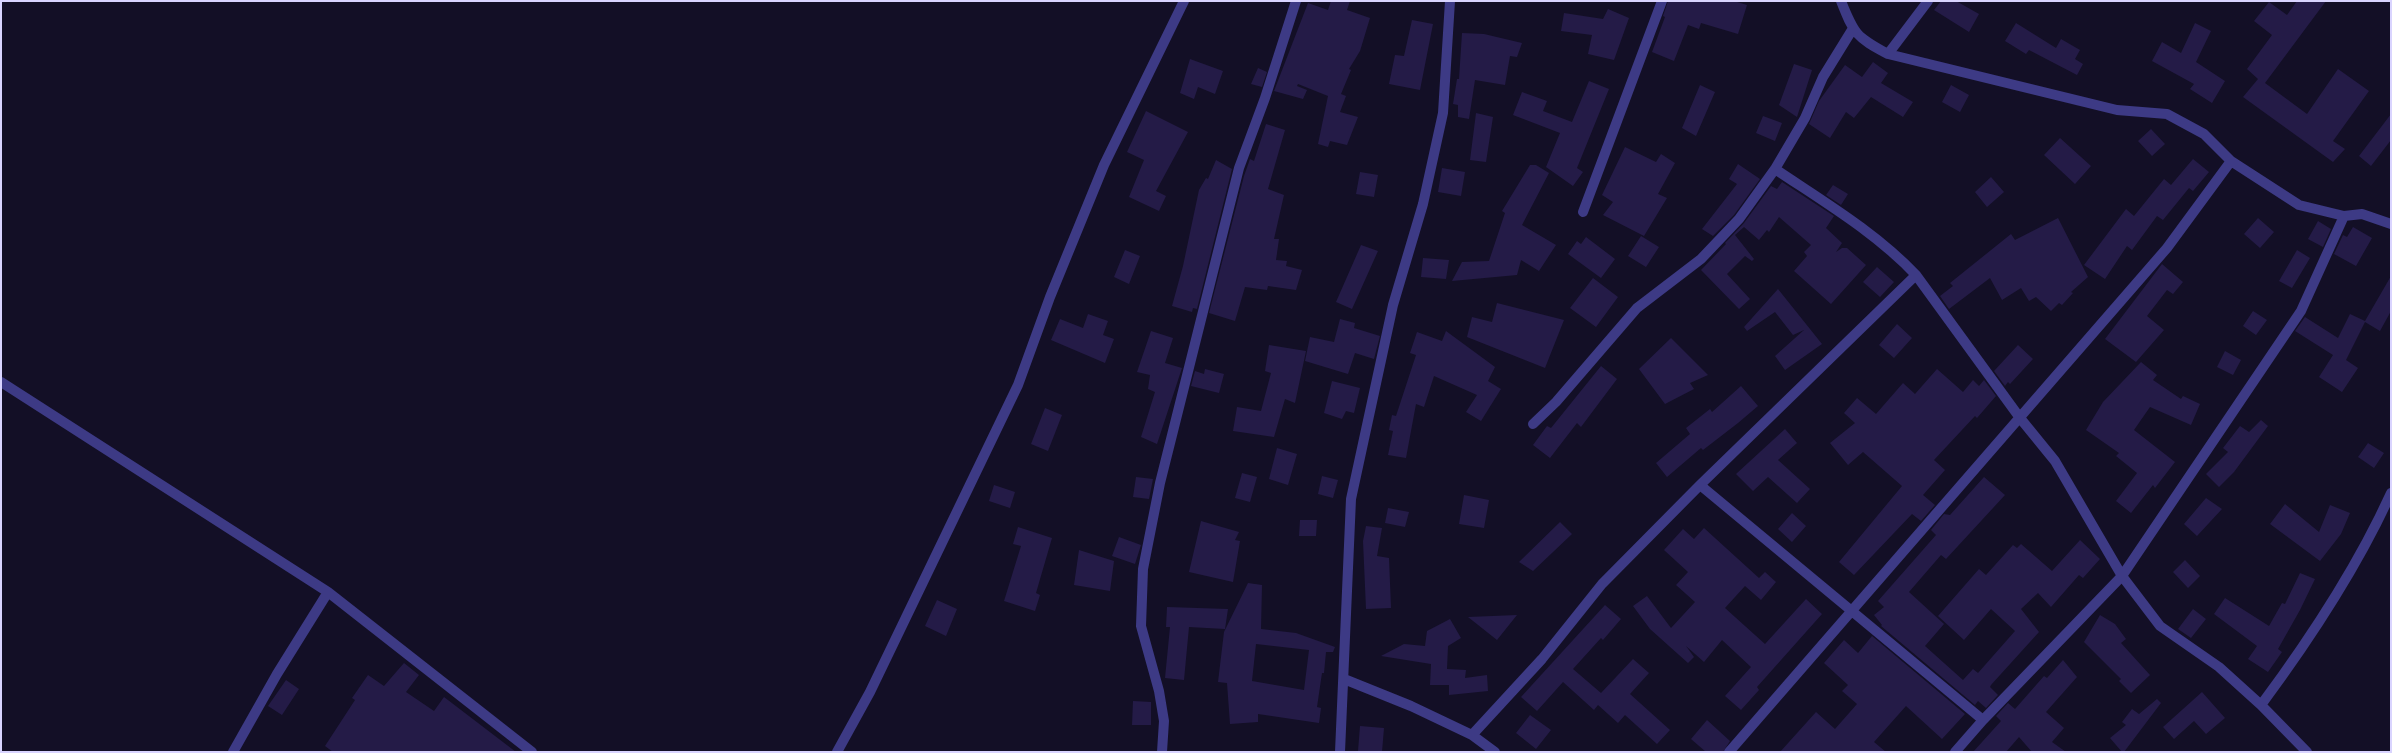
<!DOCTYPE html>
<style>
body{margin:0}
#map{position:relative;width:2392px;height:753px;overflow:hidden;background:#130f26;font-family:Poppins,sans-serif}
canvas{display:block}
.frame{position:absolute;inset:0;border:2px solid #d9d4ff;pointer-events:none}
</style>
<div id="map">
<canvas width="2392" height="753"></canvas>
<div class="frame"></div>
</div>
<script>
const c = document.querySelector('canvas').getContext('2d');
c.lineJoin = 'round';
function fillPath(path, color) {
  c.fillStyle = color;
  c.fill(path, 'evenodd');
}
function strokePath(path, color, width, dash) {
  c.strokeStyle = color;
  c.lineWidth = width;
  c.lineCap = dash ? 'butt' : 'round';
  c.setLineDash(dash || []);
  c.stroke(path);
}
fillPath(new Path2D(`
 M1331 1H1350L1347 10 1370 18 1360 51 1349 69 1351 70 1341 94 1346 96 1340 112 1358 117 1347 145 1330 141 1328 147 1318 144 1328 96 1298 84 1297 86 1307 90 1303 99 1274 91 1308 3 1328 10Z
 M1668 1H1734L1747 5 1738 34 1701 23 1699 29 1688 25 1674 61 1652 52 1665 17 1663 16Z
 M1941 1H1956L1979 14 1969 32 1934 10Z
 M2297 1H2326L2265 83 2307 114 2338 69 2369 91 2333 141 2345 149 2333 162 2243 97 2258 79 2247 69 2272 35 2254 21 2269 2 2287 15Z
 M1608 9 1629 18 1614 60 1588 54 1592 35 1561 31 1564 13 1603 19Z
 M1412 20 1433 24 1420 90 1389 84 1395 55 1404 56Z
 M2016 23 2056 48 2061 39 2080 50 2075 59 2083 64 2077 75 2029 50 2026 54 2005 41Z
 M2195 23 2211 31 2196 62 2225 81 2212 103 2190 89 2194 84 2152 61 2162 42 2181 53Z
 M1462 33 1484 34 1522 43 1517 57 1510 56 1505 85 1475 80 1469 119 1458 117V105L1453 104 1457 79H1459Z
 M1190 59 1223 71 1215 94 1198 87 1194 99 1180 93Z
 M1873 62 1888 73 1881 83 1913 102 1903 117 1871 97 1854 118 1846 112 1830 138 1809 124 1819 101 1845 65 1862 77Z
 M1794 64 1812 70 1797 117 1779 105Z
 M1258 68 1267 72 1262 87 1251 84Z
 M1589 81 1609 89 1577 168 1583 172 1573 186 1546 167 1560 133 1513 115 1522 92 1547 101 1543 111 1572 122Z
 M1700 85 1715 92 1696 136 1682 128Z
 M1951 85 1969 95 1960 112 1942 102Z
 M1146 111 1188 132 1156 191 1166 196 1159 211 1129 197 1144 160 1127 152Z
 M1476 113 1493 117 1486 162 1470 160Z
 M2391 114V140L2371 166 2359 156Z
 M1763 116 1782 123 1775 141 1756 133Z
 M1266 124 1285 130 1268 189 1284 195 1274 239H1279L1276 260 1287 261 1286 266 1302 270 1296 290 1268 286 1267 290 1245 287 1235 321 1209 313 1244 176 1250 159 1254 161Z
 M2151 129 2165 144 2152 156 2138 141Z
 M2060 138 2091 166 2075 184 2044 155Z
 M1625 147 1656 162 1661 154 1675 163 1658 194 1667 198 1644 236 1603 215 1613 202 1602 195Z
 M2193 159 2209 172 2193 191 2189 188 2163 220 2157 216 2132 250 2127 246 2105 279 2084 265 2126 209 2134 216 2164 179 2171 185Z
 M1216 160 1232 169 1197 309 1193 308 1192 312 1172 306 1183 266 1199 190 1206 178 1208 179Z
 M1738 164 1760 179 1734 215 1713 236 1702 229 1737 184 1729 179Z
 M1530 165H1536L1549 173 1522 225 1556 245 1539 271 1521 260 1517 275 1452 281 1462 262 1489 261 1505 213 1502 211Z
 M1442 168 1465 172 1461 196 1438 192Z
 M1360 172 1378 175 1374 197 1356 194Z
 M1991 177 2004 192 1987 207 1975 192Z
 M1782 182 1834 216 1826 228 1842 243 1836 252 1842 248H1847L1866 265 1831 304 1794 271 1807 256 1804 252 1811 245 1779 217 1769 232 1767 230 1759 240 1744 227 1735 235 1754 259 1752 261 1745 256 1727 274 1750 299 1739 309 1701 270 1726 244 1725 243 1744 223 1771 186 1777 189Z
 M1833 185 1848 194 1841 205 1826 195Z
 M2058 218 2088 277 2071 292 2073 293 2062 305 2059 303 2051 311 2036 297 2029 301 2021 288 2002 300 1990 278 1949 309 1940 296 1953 286 1950 283 2011 234 2015 240Z
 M2258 218 2274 232 2260 248 2244 234Z
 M2318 221 2331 229 2323 247 2308 239Z
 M2353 227 2372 238 2356 266 2334 254 2343 235 2347 237Z
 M1641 236 1659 247 1646 267 1628 256Z
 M1586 237 1615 259 1601 278 1568 254 1577 241 1581 244Z
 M1361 245 1378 251 1352 309 1336 302Z
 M1125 250 1140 256 1129 284 1114 277Z
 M2297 250 2310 258 2292 288 2279 281Z
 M1423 258 1449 260 1446 279 1421 277Z
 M2162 264 2183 282 2173 294 2167 290 2147 316 2164 330 2136 362 2105 339Z
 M1877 267 1894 282 1880 297 1863 282Z
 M2391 276V311L2380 331 2365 322 2346 360 2358 368 2342 392 2319 377 2333 355 2295 331 2305 317 2338 338 2350 314 2365 321Z
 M1593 278 1618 297 1596 327 1570 308Z
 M1778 289 1822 344 1785 370 1775 356 1804 330 1793 335 1775 312 1747 331 1744 327Z
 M1497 303 1564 320 1545 368 1467 337 1472 317 1492 322Z
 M2253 311 2267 320 2256 335 2243 326Z
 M1088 314 1108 321 1103 335 1114 339 1105 363 1051 340 1060 319 1083 328Z
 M1340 319 1355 323 1354 328 1380 336 1374 359 1355 353 1348 374 1305 361 1310 337 1334 342Z
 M1897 324 1912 338 1894 358 1879 345Z
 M1151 331 1173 338 1165 363 1182 368 1157 444 1141 437 1155 392 1148 389 1150 375 1137 372Z
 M1446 331 1495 367 1488 381 1501 389 1481 421 1466 412 1477 395 1434 376 1424 407 1416 404 1406 458 1388 455 1393 431 1389 430 1392 415 1396 416 1416 355 1410 353 1417 332 1442 341Z
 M1671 338 1708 375 1690 383 1694 389 1665 404 1639 369Z
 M1269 345 1306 351 1295 403 1285 399 1274 437 1233 431 1237 407 1261 411 1271 373 1265 371Z
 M2018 345 2033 359 2010 384 2008 382 2005 386 1994 371Z
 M2225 351 2241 360 2233 375 2217 367Z
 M2141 362 2157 375 2153 380 2181 399 2183 396 2200 404 2191 425 2150 407 2134 430 2175 462 2155 488 2153 485 2131 513 2116 501 2137 473 2116 456 2119 453 2086 430 2103 402Z
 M1601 366 1617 379 1581 427 1577 423 1550 458 1533 445 1547 426 1551 428Z
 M1205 369 1224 374 1219 393 1191 386 1195 371 1204 374Z
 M1937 369 1963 392 1973 380 1979 386 1984 380 1996 396 1977 418 1975 416 1934 460 1945 470 1923 495 1935 505 1921 521 1912 514 1854 575 1839 562 1902 486 1863 452 1848 465 1830 443 1855 423 1844 413 1857 398 1876 414 1903 383 1915 394Z
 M1332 381 1360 388 1354 413 1346 411 1342 419 1324 413Z
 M1741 386 1758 406 1738 423 1703 450 1701 448 1667 477 1656 463 1690 434 1686 428 1710 409 1712 412Z
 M1045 408 1062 415 1048 451 1031 444Z
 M2261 420 2268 426 2234 472 2219 487 2206 474 2228 452 2223 448 2240 426 2249 432Z
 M1785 429 1797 443 1778 460 1810 489 1797 503 1768 477 1753 491 1736 474Z
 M2368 443 2384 453 2374 468 2358 457Z
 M1277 448 1297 454 1288 485 1269 479Z
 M1242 473 1257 477 1250 502 1235 498Z
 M1322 476 1338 480 1333 498 1318 494Z
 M1136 477 1153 479 1149 499 1133 497Z
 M1984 477 2005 495 1946 559 1941 555 1909 592 1944 624 1925 646 1963 680 1973 669 1978 673 2015 631 1991 609 1964 640 1938 616 1979 569 1986 575 2013 545 2017 548 2021 544 2052 571 2080 540 2100 559 2083 578 2079 575 2051 607 2038 593 2021 609 2039 632 1991 685 1990 687 1998 695 1986 708 1978 701 1975 705 1881 626 1882 625 1874 615 1884 607 1878 601 1936 535 1931 530 1944 514 1950 515Z
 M994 485 1015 492 1010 508 989 501Z
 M1464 495 1489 500 1484 528 1459 524Z
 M2206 498 2222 509 2197 536 2184 524Z
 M2285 504 2319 532 2330 505 2350 513 2341 534 2320 561 2270 524Z
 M1388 508 1409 512 1405 527 1385 523Z
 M1792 513 1806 526 1792 542 1778 529Z
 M1300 520H1317L1316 536H1299Z
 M1201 521 1239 532 1235 540 1240 541 1233 582 1189 572Z
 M1560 522 1572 534 1533 571 1519 562Z
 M1366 526 1382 528 1377 556 1389 558 1391 608 1366 609 1363 541Z
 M1018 527 1052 538 1036 593 1040 595 1035 611 1004 601 1021 546 1013 544Z
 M1704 528 1759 578 1765 572 1776 582 1761 600 1745 586 1725 608 1765 644 1806 599 1822 614 1757 687 1759 690 1741 710 1725 696 1751 667 1722 640 1704 662 1686 646 1694 657 1688 663 1650 629 1633 606 1647 596 1671 628 1695 602 1676 585 1688 572 1664 550 1683 529 1694 539Z
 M1119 537 1141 545 1135 564 1112 556Z
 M1079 550 1114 561 1110 591 1074 585Z
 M2185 560 2200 576 2188 588 2173 572Z
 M2300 573 2315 579 2300 610 2278 649 2282 652 2268 672 2248 659 2257 646 2214 614 2225 598 2269 626 2282 603 2285 604Z
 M1248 583 1262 585 1261 629 1296 633 1335 647 1333 652H1326L1324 673H1322L1317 707 1321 708 1319 723 1258 714V722L1230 724 1227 683 1218 682 1224 632ZM1256 644 1309 650 1304 690 1252 681Z
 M937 600 957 609 946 636 925 626Z
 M1605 605 1621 619 1603 640 1601 638 1573 669 1601 693 1633 659 1649 673 1630 694 1670 730 1657 744 1625 715 1618 723 1598 705 1594 710 1563 682 1537 711 1521 697Z
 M1167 607 1228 609 1225 629 1189 627 1184 680 1165 678 1170 627H1166Z
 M2193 609 2206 619 2191 638 2178 629Z
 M1517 615 1497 640 1468 617Z
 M2100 615 2115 624 2126 639 2121 643 2150 675 2131 693 2119 681 2121 679 2084 642Z
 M1450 619 1461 638 1448 646 1447 669 1466 670 1465 678 1487 675 1488 691 1449 695V685H1430L1431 664 1381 656 1404 644 1425 646 1427 631Z
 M1872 636 1965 714 1942 739 1906 706 1874 742 1886 752H1780L1816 712 1835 729 1857 704 1842 691 1848 685 1824 663 1844 640 1858 653Z
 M2063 660 2077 677 2046 712 2064 728 2052 742 2066 752H2032L2019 737 2006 752H1973L2001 721 1996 716 2008 703 2015 709 2044 676 2047 678Z
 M404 663 419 675 406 692 434 711 444 697 516 752H333L325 746 355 700 352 698 368 675 384 686Z
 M286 680 299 689 282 715 268 706Z
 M2202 692 2225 718 2206 734 2194 721 2174 739 2163 727Z
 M2157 699 2161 703 2124 752H2122L2110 738 2126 725 2122 722 2132 709 2139 714Z
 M1133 701 1151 702V725H1132Z
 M1530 715 1551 730 1536 749 1516 733Z
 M1707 720 1730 741 1723 752H1706L1691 739Z
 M1360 726 1384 728 1382 752 1358 751Z`), '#241b47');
strokePath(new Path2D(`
 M1841 1C1854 34 1856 37 1888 54L2117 110 2167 114 2204 134 2231 161 2299 205 2344 216 2362 214 2391 224
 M1888 54 1928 1
 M1775 169C1824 202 1875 232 1916 275L2020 418 2055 461 2122 576 2160 626 2219 667 2261 705
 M1583 212 1662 1
 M1 382 328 592 532 752
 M1533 424 1556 402 1637 308 1701 259 1739 219 1775 169 1805 118 1823 77 1852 30
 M1700 485 1983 720
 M1344 679 1411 706 1472 735 1542 659 1602 584 1700 485 1916 275
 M1472 735 1495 752
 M233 752 277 674 328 592
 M837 752 870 692 1018 385 1050 297 1104 165 1184 1
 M1162 752 1164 721 1159 691 1141 626 1143 569 1160 483 1239 168 1265 98 1296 1
 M1340 752 1351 499 1393 305 1423 204 1443 113 1450 1
 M1729 752 2167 248 2231 161
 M1955 752 1983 720 2122 576 2301 311 2344 216
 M2307 752 2261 705C2310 639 2357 568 2391 493`), '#3d3a85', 10);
</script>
